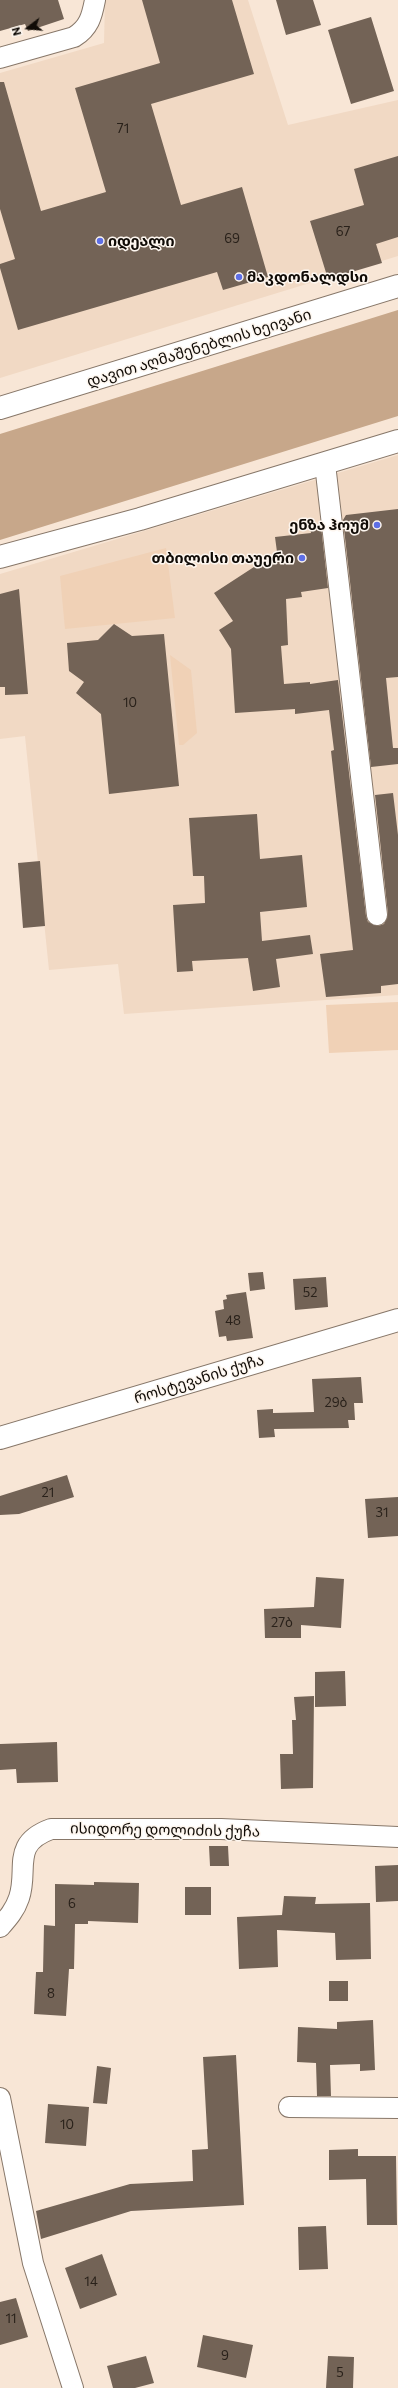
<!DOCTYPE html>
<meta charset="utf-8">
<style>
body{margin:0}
#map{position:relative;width:398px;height:2388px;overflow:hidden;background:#f8e6d6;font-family:Commissioner,sans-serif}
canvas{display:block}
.north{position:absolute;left:8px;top:8px;width:40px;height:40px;-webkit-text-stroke:3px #fdf6ef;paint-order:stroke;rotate:254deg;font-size:11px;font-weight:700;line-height:16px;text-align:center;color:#100b06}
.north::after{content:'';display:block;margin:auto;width:14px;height:18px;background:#100b06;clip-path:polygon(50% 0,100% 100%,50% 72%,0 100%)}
</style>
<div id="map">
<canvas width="398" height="2388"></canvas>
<div class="north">N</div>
</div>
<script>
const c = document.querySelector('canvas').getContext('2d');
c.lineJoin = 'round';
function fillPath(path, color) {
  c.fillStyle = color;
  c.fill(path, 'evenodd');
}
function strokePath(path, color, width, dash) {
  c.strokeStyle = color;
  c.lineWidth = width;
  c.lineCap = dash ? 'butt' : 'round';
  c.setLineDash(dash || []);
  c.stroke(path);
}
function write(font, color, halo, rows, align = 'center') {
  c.font = font + ' Commissioner,"Noto Sans Georgian",sans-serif';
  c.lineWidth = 3;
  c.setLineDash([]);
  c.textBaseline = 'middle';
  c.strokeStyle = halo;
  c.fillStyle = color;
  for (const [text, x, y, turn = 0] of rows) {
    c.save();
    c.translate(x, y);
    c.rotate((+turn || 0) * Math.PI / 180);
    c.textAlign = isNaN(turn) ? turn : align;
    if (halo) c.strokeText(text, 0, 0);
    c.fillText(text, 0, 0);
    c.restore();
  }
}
fillPath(new Path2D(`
 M105 0H248L288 125 398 100V256L0 378V73L104 43Z
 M398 455V995L124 1014 118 964 49 970 25 736 0 739V574Z`), '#f1d9c4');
fillPath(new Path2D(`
 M166 548 175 618 65 629 60 576Z
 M170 655 191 670 197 733 183 745H179Z
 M398 1002V1050L329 1053 326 1005Z`), '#f0d1b6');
fillPath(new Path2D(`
 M398 310V416L0 540V434Z`), '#c7a78a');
fillPath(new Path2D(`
 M0 0H58L64 19 28 31 25 24 0 31Z
 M142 0H232L254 74 151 104 181 205 242 187 268 277 223 290 217 272 18 330 0 268V264L15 259 0 209V82H4L41 211 106 192 75 88 160 63Z
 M276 0H313L321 25 286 35Z
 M371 17 394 91 351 104 328 30Z
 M398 156V237L376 244 382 263 328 279 310 221 364 205 354 169Z
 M398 509V677L386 678 393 748H398V764L371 767 343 520 346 515Z
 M321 526 328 588 301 592 302 597 286 599 288 645 281 646 284 684 310 682V684L338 680 366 916 368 922 378 926 384 924 388 914 375 795 393 793 398 835V984L381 986V993L326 997 320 954 353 950 331 751 334 750 329 710 295 714V709L235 713 231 649 219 630 233 621 214 593 277 552 275 537 311 533 310 528Z
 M19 589 28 694 5 695V687H0V594Z
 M114 624 132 636 164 634 179 786 109 794 101 714 76 693 84 682 69 671 67 643 98 640Z
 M257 814 260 859 302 855 307 907 260 912 262 941 310 935 313 954 276 959 280 987 253 991 248 958 192 961 193 971 177 972 173 905 205 903 204 876H193L189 818Z
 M40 861 45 926 23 928 18 863Z
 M263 1272 265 1289 250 1291 248 1273Z
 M326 1277 328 1307 295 1310 293 1279Z
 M246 1292 253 1338 227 1341 226 1336 219 1337 215 1311 224 1309 223 1300 227 1299 226 1295Z
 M361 1377 363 1403H354L355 1420H348L349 1428 274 1429 275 1437 259 1438 257 1410 273 1409V1413L314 1412 312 1379Z
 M67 1475 74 1497 19 1514 0 1515V1496Z
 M398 1497V1536L368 1538 365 1499Z
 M316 1577 344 1579 341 1628 301 1625V1638H265L264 1609 314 1607Z
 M345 1671 346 1706 315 1707V1672Z
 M314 1696 313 1788 281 1789 280 1754H293L292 1720H296L294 1697Z
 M57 1742 58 1782 17 1783 16 1769 0 1770V1744Z
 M209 1846H228L229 1866H210Z
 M398 1865V1901L376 1902 375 1866Z
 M94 1882 139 1883 138 1923 88 1921V1924H75L74 1969H69L66 2016 34 2014 36 1972H43L44 1925 55 1926V1884L94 1885Z
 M185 1887H211V1915H185Z
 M284 1896 316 1897 315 1904 370 1903 371 1959 336 1960 335 1933 277 1930 278 1967 239 1969 237 1917 282 1915Z
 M329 1981H348V2001H329Z
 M373 2020 375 2070 360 2071V2064L330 2065 331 2096H317L316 2063 297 2062 298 2027 337 2029V2022Z
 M236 2055 244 2205 131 2211 41 2239 36 2211 130 2184 193 2181 192 2150 208 2149 203 2057Z
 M97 2066 111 2068 107 2104 93 2103Z
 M48 2104 89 2107 86 2146 45 2143Z
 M358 2149V2156H396L397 2225H367L366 2179 329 2180V2150Z
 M326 2226 328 2269 299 2270 298 2227Z
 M102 2254 117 2295 80 2309 65 2268Z
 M16 2298 28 2337 0 2345V2302Z
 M203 2335 253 2345 246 2378 197 2367Z
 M146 2356 154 2383 135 2388H113L107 2366Z
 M328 2356 354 2357 353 2388H326Z`), '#736356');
const street = new Path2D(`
 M0 58 74 37C89 28 92 16 95 0
 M325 464 377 915
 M0 1927C8 1918 15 1910 19 1898 29 1869 10 1844 51 1829H221L398 1837
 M0 2098 33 2263 73 2388
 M289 2107 398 2108`);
const secondary = new Path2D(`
 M0 1438 398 1320`);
const highway = new Path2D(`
 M0 408 398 286
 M0 557 140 519 398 441`);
strokePath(street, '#877769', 22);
strokePath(secondary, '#877769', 24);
strokePath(highway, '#877769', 24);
strokePath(street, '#fff', 20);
strokePath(secondary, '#fff', 22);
strokePath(highway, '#fff', 22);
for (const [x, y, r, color] of [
 [100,241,4,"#5e6fe6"],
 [239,277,4,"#5e6fe6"],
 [377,525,4,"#5e6fe6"],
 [302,558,4,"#5e6fe6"]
]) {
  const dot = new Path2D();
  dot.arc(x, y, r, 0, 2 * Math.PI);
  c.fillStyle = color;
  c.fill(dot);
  strokePath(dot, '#fdf6ef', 1.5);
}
write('13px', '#29211a', null, [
 ["71",123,129],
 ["67",343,232],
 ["69",232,239],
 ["10",130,703],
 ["52",310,1293],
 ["48",233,1321],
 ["29ბ",336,1403],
 ["21",48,1493],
 ["31",382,1513],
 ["27ბ",282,1623],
 ["6",72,1904],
 ["8",51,1994],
 ["10",67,2125],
 ["14",91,2282],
 ["11",11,2319],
 ["9",225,2356],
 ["5",340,2373]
]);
write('bold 15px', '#100b06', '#fdf6ef', [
 ["იდეალი",108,241],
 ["მაკდონალდსი",247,277],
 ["ენზა ჰოუმ",369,525,"right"],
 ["თბილისი თაუერი",294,558,"right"]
], 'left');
write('15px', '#100b06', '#fdf6ef', [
 ["დავით აღმაშენებლის ხეივანი",199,348,-17],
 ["როსტევანის ქუჩა",199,1379,-17],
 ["ისიდორე დოლიძის ქუჩა",165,1830,1]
]);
</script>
